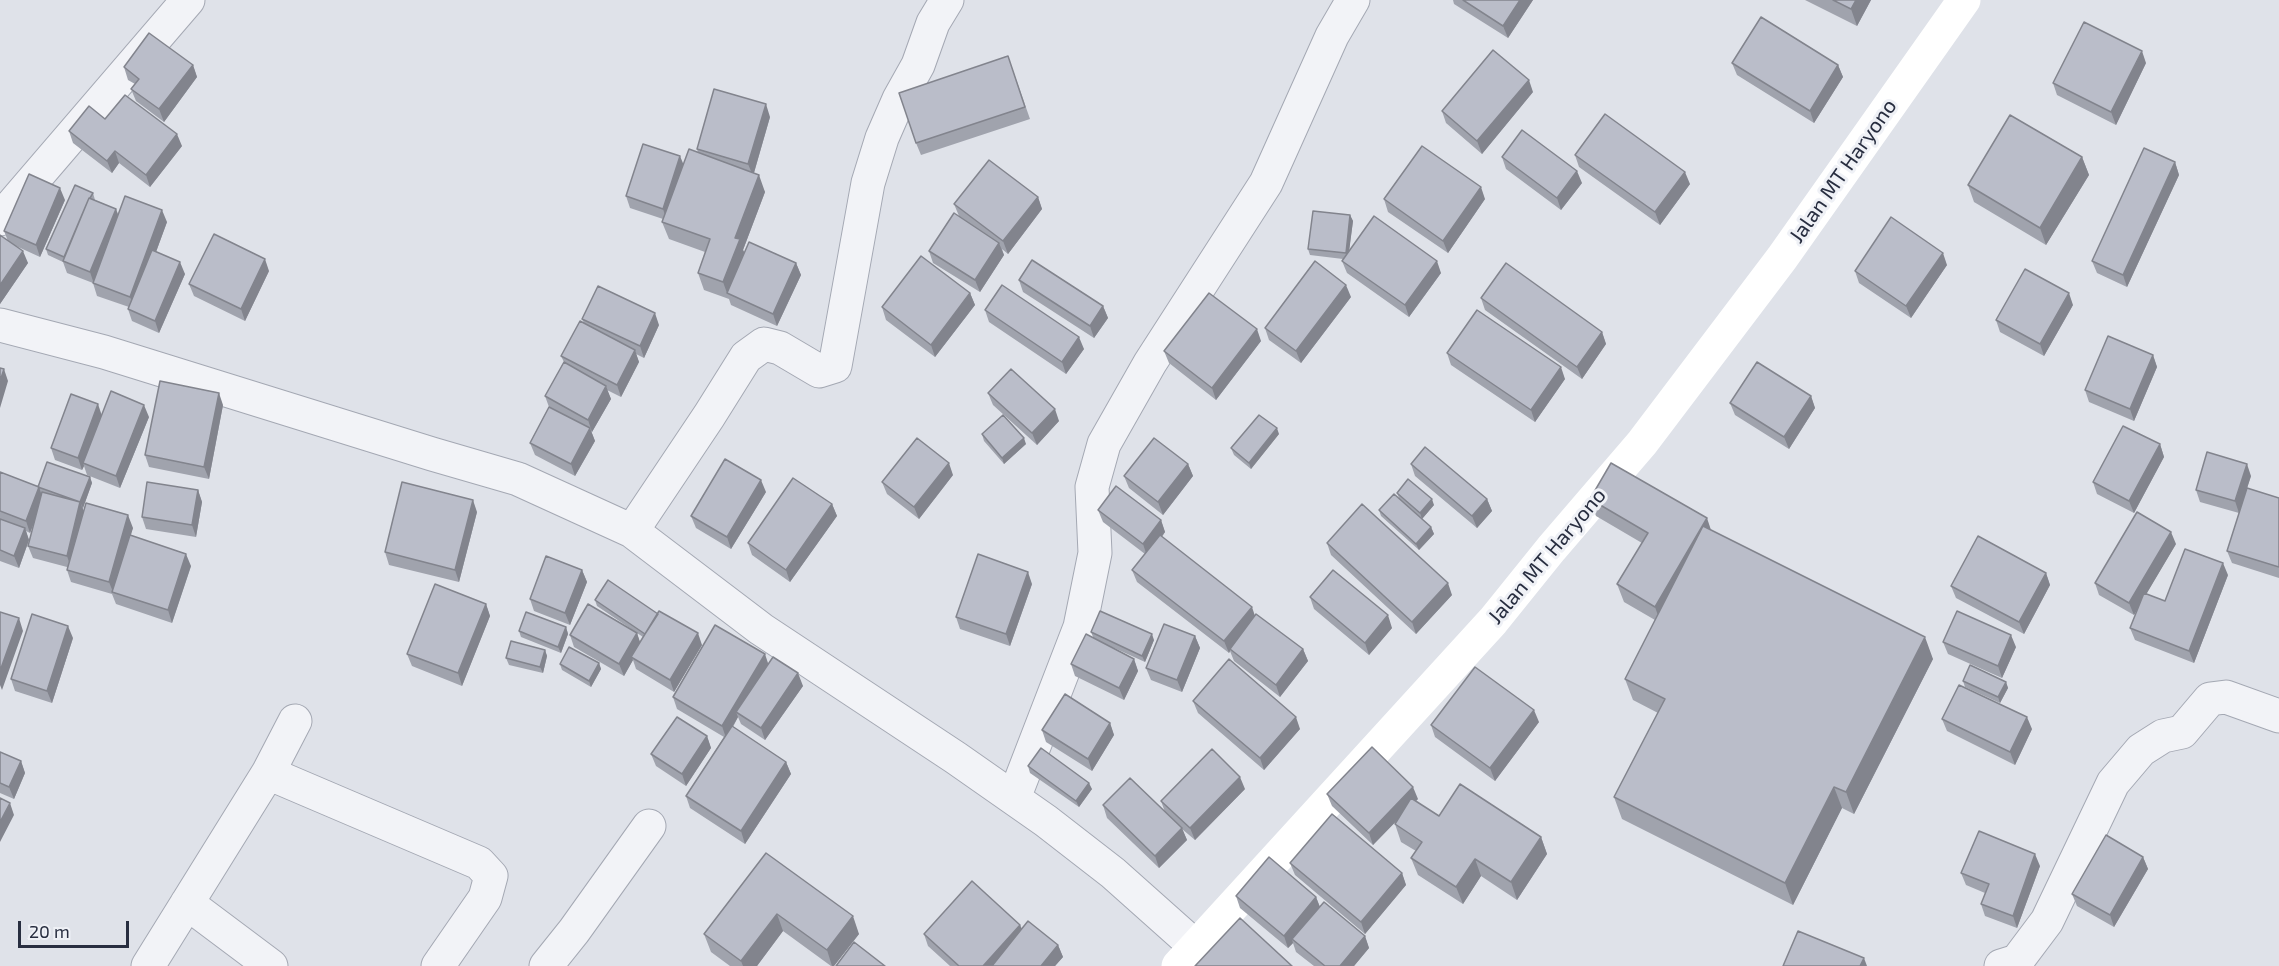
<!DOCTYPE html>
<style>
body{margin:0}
#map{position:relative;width:2279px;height:966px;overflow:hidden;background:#dfe2e9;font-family:"Exo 2",sans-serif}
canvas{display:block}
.scale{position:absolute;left:18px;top:921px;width:111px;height:27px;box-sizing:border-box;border:3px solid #282e40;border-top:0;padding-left:8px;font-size:18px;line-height:21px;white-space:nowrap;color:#282e40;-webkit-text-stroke:4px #eff1f6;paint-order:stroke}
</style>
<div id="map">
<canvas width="2279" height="966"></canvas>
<div class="scale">20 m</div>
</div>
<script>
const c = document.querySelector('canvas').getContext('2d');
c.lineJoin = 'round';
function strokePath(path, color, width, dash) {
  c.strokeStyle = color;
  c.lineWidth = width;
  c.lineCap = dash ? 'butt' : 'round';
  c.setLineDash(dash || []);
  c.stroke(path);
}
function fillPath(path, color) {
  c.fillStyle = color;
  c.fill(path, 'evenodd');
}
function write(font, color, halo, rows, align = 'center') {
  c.font = font + ' "Exo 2",sans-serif';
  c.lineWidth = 6;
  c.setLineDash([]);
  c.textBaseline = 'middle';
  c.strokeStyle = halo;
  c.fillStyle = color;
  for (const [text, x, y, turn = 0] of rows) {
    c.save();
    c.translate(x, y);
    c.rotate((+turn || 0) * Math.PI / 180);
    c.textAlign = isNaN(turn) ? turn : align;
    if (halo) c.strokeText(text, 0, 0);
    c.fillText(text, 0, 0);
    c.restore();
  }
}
const minor = new Path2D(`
 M0 219 188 0
 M0 325 104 352 432 454 518 479 632 531 761 629 956 758 1046 821 1113 873 1196 947
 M632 531 709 416 746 357 764 344 780 348 819 371 835 366 868 183 882 138 899 99 918 65 933 23 947 0
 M268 773 479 863 491 876 485 898 438 966
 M1014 798 1080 627 1095 553 1092 487 1104 444 1150 363 1266 183 1332 36 1353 0
 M187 903 271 966
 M148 966 268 773 295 721
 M546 966 574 931 649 826
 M2001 966 2017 961 2047 921 2113 783 2141 750 2163 736 2182 732 2210 699 2226 697 2279 716`);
strokePath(minor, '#a4a8b3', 35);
strokePath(minor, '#f2f3f7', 33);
strokePath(new Path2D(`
 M1178 966 1493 621 1551 549 1642 443 1782 258 1964 0`), '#fff', 33);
fillPath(new Path2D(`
 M1453 0H1533L1508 38 1454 4Z
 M1805 0H1871L1857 26Z
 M1008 56 1030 119 921 155 916 143Z
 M1732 63 1838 65 1843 77 1814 123 1737 75Z
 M2146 63 2116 125 2057 95 2053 83Z
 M193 65 197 77 164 122 136 101 131 89 135 84 128 80 124 67Z
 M1533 92 1482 154 1446 123 1442 111Z
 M770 117 754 173 765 192 743 250 745 253 796 263 801 275 777 326 731 305 729 299 704 290 698 273 705 252 669 239 662 222 663 219 630 208 626 196 683 165 698 153 697 149Z
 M105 119 182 146 150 187 119 163 112 173 73 143 69 131Z
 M1575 155 1690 184 1660 225 1579 167Z
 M1502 157 1582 183 1561 210 1506 169Z
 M2082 157 2089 175 2046 245 1974 202 1968 185Z
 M2175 162 2179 175 2127 287 2097 273 2092 261Z
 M93 193 95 200 116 209 118 214 167 222 156 252 185 274 159 333 132 321 128 309 129 307 97 296 93 283 67 273 63 262 48 255 46 249Z
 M1038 197 1042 209 1008 254 1002 249 1004 255 980 292 933 263 929 251 959 216 954 204Z
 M1384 199H1485L1448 253 1388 212Z
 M65 200 40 257 16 246 28 263 0 304V235L8 241 4 231Z
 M1350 215 1353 221 1349 250 1441 273 1409 317 1347 273 1342 261 1343 259 1310 255 1308 249Z
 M1947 265 1911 318 1859 283 1855 271Z
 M269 271 245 321 194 296 189 284Z
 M1019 280 1103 306 1108 318 1094 338 1023 292Z
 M970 293 975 305 935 357 886 320 882 307Z
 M1351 297 1301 363 1269 340 1265 328Z
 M1481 298 1602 332 1606 344 1582 379 1485 310Z
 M2073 305 2044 356 2000 332 1996 320Z
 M985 310 1084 349 1066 374 989 322Z
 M582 319 659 325 644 358 636 354 639 362 621 397 607 390 611 399 592 432 591 431 595 441 575 476 535 455 530 443 549 407 545 396 564 362 561 356 584 323Z
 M1261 341 1216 400 1169 363 1164 351Z
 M1447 353 1565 379 1535 422 1451 365Z
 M2153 355 2157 367 2134 421 2089 402 2085 390Z
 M988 393 1059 421 1037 445 993 405Z
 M1811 396 1815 408 1789 449 1735 415 1730 403Z
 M223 405 209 479 149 467 145 455Z
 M102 415 149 417 120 488 87 475 84 466 82 470 55 460 51 448Z
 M982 434 1026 444 1004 464 984 441Z
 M1279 434 1251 469 1234 455 1231 448Z
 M2160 444 2164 457 2134 513 2097 494 2093 482Z
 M1188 464 1193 476 1163 515 1129 488 1124 476Z
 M1411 464 1487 499 1492 511 1477 528 1415 476Z
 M0 472 38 487 90 477 92 483 83 508V511L133 528 130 535 191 566 172 623 116 604 112 594 71 582 67 570V567L33 558 28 546 34 523 30 533 26 531 29 540 19 568 0 561Z
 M953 475 919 519 887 494 882 482Z
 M2251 476 2247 488 2279 498V578L2232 563 2227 551 2239 513 2200 502 2196 490Z
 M198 490 202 502 196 537 146 529 142 517Z
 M766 492 731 549 696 528 691 516Z
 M1397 493 1434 505 1422 519 1431 527 1434 534 1419 550 1381 516 1379 510 1399 498Z
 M1590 499 1711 530 1933 659 1854 814 1842 808 1793 905 1622 819 1614 797 1658 713 1633 700 1625 679 1655 620 1624 602 1617 584 1642 543 1596 516Z
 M832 504 837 516 790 582 752 555 748 543Z
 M1098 510 1161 520 1165 532 1162 537 1255 616 1303 649 1308 661 1280 697 1234 661 1230 651 1229 653 1137 582 1132 570 1145 554 1103 522Z
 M477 512 459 582 389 565 385 552Z
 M1327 543 1452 595 1416 634 1331 555Z
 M2176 544 2146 594 2165 601 2228 575 2194 663 2135 640 2130 628 2139 607 2134 615 2099 595 2095 583Z
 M582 570 587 582 570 625 534 611 530 599Z
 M2046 573 2050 585 2024 634 1956 598 1951 586Z
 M1032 584 1010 646 960 629 956 617Z
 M1310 597 1392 628 1369 655 1314 609Z
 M595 600 702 645 674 692 636 669 633 660 624 676 574 647 570 635 637 633 640 643 643 637 597 606Z
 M486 604 490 616 462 686 412 666 407 654Z
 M566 627 568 634 561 653 521 637 519 631Z
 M1091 632 1154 640 1145 662 1112 647 1134 659 1138 671 1124 700 1075 676 1071 664 1093 637Z
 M1195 636 1200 648 1182 692 1151 680 1146 668Z
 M73 638 52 703 15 691 11 679Z
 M1943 642 2016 647 2002 678 1948 654Z
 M545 650 547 656 543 673 509 665 506 658Z
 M599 663 601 669 591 687 562 670 560 664Z
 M768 664 803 686 765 740 741 724 738 717 733 727 786 762 791 774 745 844 690 808 686 796 724 737 677 709 673 697Z
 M1963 681 2006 682 2008 688 2000 703 1965 687Z
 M1193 701 1300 729 1264 770 1198 713Z
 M1942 719 2032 729 2015 765 1947 731Z
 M1539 722 1495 781 1435 737 1431 725Z
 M1110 723 1114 735 1092 771 1046 742 1042 730Z
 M707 736 711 748 686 786 656 766 651 754Z
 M0 752 21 761 25 773 14 799 0 793Z
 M1028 766 1092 789 1079 807 1030 773Z
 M1245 789 1195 840 1182 829 1187 840 1159 868 1107 818 1103 805 1165 812 1161 801Z
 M1327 794 1418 799 1415 801 1439 816 1541 837 1547 854 1517 900 1481 876 1463 904 1418 875 1411 858 1416 851 1401 842 1395 824 1397 820 1373 845 1332 806Z
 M766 853 859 934 834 966H831L783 931 757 966H730L711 952 704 934Z
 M2143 857 2148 869 2114 927 2077 906 2072 894Z
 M1290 863 1402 873 1406 885 1365 934 1295 875Z
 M2040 866 2017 928 1985 916 1981 904 1985 893 1966 885 1961 873Z
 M1236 896 1316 897 1320 907 1365 936 1369 948 1354 966H1314L1296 952 1293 943 1288 948 1240 908Z
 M1020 925 1022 929 1058 945 1063 957 1055 966H950L928 946 924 934Z`), '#a0a3ad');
fillPath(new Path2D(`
 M1520 0H1533L1508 38 1503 26Z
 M1856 0H1871L1857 26 1851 9Z
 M2142 51 2146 63 2116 125 2111 112Z
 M193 65 197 77 164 122 159 109Z
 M1838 65 1843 77 1814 123 1810 111Z
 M1529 80 1533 92 1482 154 1477 141Z
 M766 104 770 117 753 176 748 164Z
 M177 134 182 146 150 187 146 175Z
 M115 151 119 163 112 173 107 161Z
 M680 156 685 168 667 221 663 209Z
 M2082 157 2089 175 2046 245 2040 228Z
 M2175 162 2179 175 2127 287 2123 275Z
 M1577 171 1582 183 1561 210 1557 198Z
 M1685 172 1690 184 1660 225 1655 212Z
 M759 175 765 192 743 250 746 256 727 293 723 282 735 238Z
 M1481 187 1485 199 1448 253 1443 241Z
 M60 188 65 200 40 257 36 245Z
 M1038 197 1042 209 1008 254 1003 241Z
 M116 209 120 221 94 284 90 272Z
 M162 210 167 222 135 309 130 297Z
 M1350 215 1353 221 1348 260 1346 253Z
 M999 243 1004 255 980 292 975 280Z
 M23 251 28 263 0 304V285Z
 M1943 253 1947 265 1911 318 1906 306Z
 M265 259 269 271 245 321 241 309Z
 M1437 261 1441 273 1409 317 1405 305Z
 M180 262 185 274 159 333 155 321Z
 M796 263 801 275 777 326 773 314Z
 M1346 285 1351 297 1301 363 1296 351Z
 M970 293 975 305 935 357 931 345Z
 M2069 293 2073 305 2044 356 2040 344Z
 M1103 306 1108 318 1094 338 1090 326Z
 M655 313 659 325 644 358 640 346Z
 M1257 329 1261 341 1216 400 1212 388Z
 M1602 332 1606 344 1582 379 1577 367Z
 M1079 337 1084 349 1066 374 1062 362Z
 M635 350 639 362 621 397 617 385Z
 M2153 355 2157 367 2134 421 2130 409Z
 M1561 367 1565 379 1535 422 1531 410Z
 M4 369 8 381 0 408V381Z
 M606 386 611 399 592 432 588 420Z
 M219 393 223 405 209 479 204 467Z
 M1811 396 1815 408 1789 449 1784 437Z
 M98 404 102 416 83 463 84 466 82 470 78 458Z
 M144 405 149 417 120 488 116 476Z
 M1055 409 1059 421 1037 445 1032 433Z
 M590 428 595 441 575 476 571 464Z
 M1277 428 1279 434 1251 469 1249 463Z
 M1024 438 1026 444 1004 464 1002 458Z
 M2160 444 2164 457 2134 513 2129 501Z
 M949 463 953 475 919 519 914 507Z
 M1188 464 1193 476 1163 515 1158 502Z
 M2247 464 2251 476 2239 513 2235 501Z
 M90 477 92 483 83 508 80 502Z
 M761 480 766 492 731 549 727 537Z
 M39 487 43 499 30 533 26 521Z
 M198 490 202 502 196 537 192 525Z
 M1432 499 1434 505 1422 519 1420 513Z
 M1487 499 1492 511 1477 528 1472 516Z
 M473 500 477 512 459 582 455 570Z
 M80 502 85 514 71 568 67 556Z
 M832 504 837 516 790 582 786 570Z
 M128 515 133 528 114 593 113 592 109 582Z
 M1707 518 1713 536 1661 624 1655 607Z
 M1161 520 1165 532 1147 556 1143 544Z
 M1431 527 1434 534 1419 550 1416 544Z
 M25 528 29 540 19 568 14 556Z
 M2171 532 2176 544 2134 615 2129 603Z
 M186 554 191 566 172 623 168 610Z
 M2223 563 2228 575 2194 663 2189 651Z
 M582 570 587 582 570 625 565 613Z
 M1028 572 1032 584 1010 646 1006 634Z
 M2046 573 2050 585 2024 634 2019 622Z
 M1448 583 1452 595 1416 634 1412 622Z
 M486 604 490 616 462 686 458 673Z
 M1252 607 1256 619 1230 649V651L1229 653 1224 641Z
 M1388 615 1392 628 1369 655 1365 643Z
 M19 618 23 631 2 690 0 685V671Z
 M68 626 73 638 52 703 47 691Z
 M566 627 568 634 561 653 558 647Z
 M637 633 641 645 631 657 633 660 624 676 619 664Z
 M698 633 702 645 674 692 670 680Z
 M1152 634 1154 640 1145 662 1142 656Z
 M2011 635 2016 647 2002 678 1998 666Z
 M1195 636 1200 648 1182 692 1177 680Z
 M1925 637 1933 659 1854 814 1846 792Z
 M1303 649 1308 661 1280 697 1276 685Z
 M545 650 547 656 543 673 540 667Z
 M765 654 769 666 736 712 738 717 726 738 722 726Z
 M1134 659 1138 671 1124 700 1119 688Z
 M599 663 601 669 591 687 589 681Z
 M798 673 803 686 765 740 761 728Z
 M2006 682 2008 688 2000 703 1998 697Z
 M1534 710 1539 722 1495 781 1490 768Z
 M1296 717 1300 729 1264 770 1260 758Z
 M2027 717 2032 729 2015 765 2010 752Z
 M1110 723 1114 735 1092 771 1088 759Z
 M707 736 711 748 686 786 682 774Z
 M21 761 25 773 14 799 9 787Z
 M786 762 791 774 745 844 741 831Z
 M1240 777 1245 789 1195 840 1190 828Z
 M1089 783 1092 789 1079 807 1076 801Z
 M1413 787 1418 799 1373 845 1369 833Z
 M1834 787 1842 808 1793 905 1785 883Z
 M10 803 14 815 0 842V822Z
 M1182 828 1187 840 1159 868 1155 856Z
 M1541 837 1547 854 1517 900 1511 882Z
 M2035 854 2040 866 2017 928 2013 916Z
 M2143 857 2148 869 2114 927 2110 915Z
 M1475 859 1481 876 1463 904 1456 887Z
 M1402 873 1406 885 1365 934 1361 922Z
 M1316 897 1321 910 1292 939 1293 943 1288 948 1284 936Z
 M777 914 783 931 757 966H743L741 961Z
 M853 916 859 934 834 966H832L827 950Z
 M1020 925 1025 937 999 966H983Z
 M1365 936 1369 948 1354 966H1340Z
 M1058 945 1063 957 1055 966H1041Z
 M1864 958 1867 966H1860Z`), '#82848d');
const building = new Path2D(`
 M1463 0H1520L1503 26Z
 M1833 0H1856L1851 9Z
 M1761 17 1838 65 1810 111 1732 63Z
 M2084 22 2142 51 2111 112 2053 83Z
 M149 33 193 65 159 109 131 89 139 79 124 67Z
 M1493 50 1529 80 1477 141 1442 111Z
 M1008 56 1025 107 916 143 899 93Z
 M714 89 766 104 748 164 697 149Z
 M125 95 177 134 146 175 115 151 107 161 69 131 89 106 105 119Z
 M1605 114 1685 172 1655 212 1575 155Z
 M2010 115 2082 157 2040 228 1968 185Z
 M1522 130 1577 171 1557 198 1502 157Z
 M643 144 680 156 663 209 626 196Z
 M1422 146 1481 187 1443 241 1384 199Z
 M2144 148 2175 162 2123 275 2092 261Z
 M689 149 759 175 735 238 740 239 723 282 698 273 710 239 662 222Z
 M989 160 1038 197 1003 241 954 204Z
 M29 174 60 188 36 245 4 231Z
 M75 185 93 193 90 198H89L64 257 46 249Z
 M125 196 162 210 130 297 93 283Z
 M89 198 116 209 90 272 63 261Z
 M1313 211 1350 215 1346 253 1308 249Z
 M954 213 999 243 975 280 929 251Z
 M1374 216 1437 261 1405 305 1342 261Z
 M1891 217 1943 253 1906 306 1855 271Z
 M214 234 265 259 241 309 189 284Z
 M0 235 23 251 0 285Z
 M749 242 796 263 773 314 727 293Z
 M152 250 180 262 155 321 128 309Z
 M921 256 970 293 931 345 882 307Z
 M1032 260 1103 306 1090 326 1019 280Z
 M1315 261 1346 285 1296 351 1265 328Z
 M1506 263 1602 332 1577 367 1481 298Z
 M2025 269 2069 293 2040 344 1996 320Z
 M1002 285 1079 337 1062 362 985 310Z
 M598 286 655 313 640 346 582 319Z
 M1209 293 1257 329 1212 388 1164 351Z
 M1477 310 1561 367 1531 410 1447 353Z
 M580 321 635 350 617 385 561 356Z
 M2108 336 2153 355 2130 409 2085 390Z
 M564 362 606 386 588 420 545 396Z
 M1757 362 1811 396 1784 437 1730 403Z
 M0 368 4 369 0 381Z
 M1011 369 1055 409 1032 433 988 393Z
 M160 381 219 393 204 467 145 455Z
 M111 391 144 405 116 476 83 463Z
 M71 394 98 404 78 458 51 448Z
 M549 407 590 428 571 464 530 443Z
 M1003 415 1024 438 1002 458 982 434Z
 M1259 415 1277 428 1249 463 1231 448Z
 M2123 426 2160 444 2129 501 2093 482Z
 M917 438 949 463 914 507 882 482Z
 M1154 438 1188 464 1158 502 1124 476Z
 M1425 447 1487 499 1472 516 1411 464Z
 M2207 452 2247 464 2235 501 2196 490Z
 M725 459 761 480 727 537 691 516Z
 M47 462 90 477 80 502 38 487Z
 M1611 463 1707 518 1655 607 1617 584 1648 533 1590 499Z
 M0 472 39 487 26 521 0 511Z
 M793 478 832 504 786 570 748 543Z
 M1408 479 1432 499 1420 513 1397 493Z
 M147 482 198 490 192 525 142 517Z
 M402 482 473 500 455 570 385 552Z
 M1116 486 1161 520 1143 544 1098 510Z
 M2247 488 2279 498V567L2227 551Z
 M42 492 80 502 67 556 28 546Z
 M1394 494 1431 527 1416 544 1379 510Z
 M86 503 128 515 109 582 67 570Z
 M1362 504 1448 583 1412 622 1327 543Z
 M2137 512 2171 532 2129 603 2095 583Z
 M0 519 25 528 14 556 0 550Z
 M1703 526 1925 637 1846 792 1834 787 1785 883 1614 797 1665 699 1625 679Z
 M130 535 186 554 168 610 112 592Z
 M1160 535 1252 607 1224 641 1132 570Z
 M1978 536 2046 573 2019 622 1951 586Z
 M2185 549 2223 563 2189 651 2130 628 2144 593 2165 601Z
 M978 554 1028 572 1006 634 956 617Z
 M546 556 582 570 565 613 530 599Z
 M1333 570 1388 615 1365 643 1310 597Z
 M608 580 658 614 645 634 595 600Z
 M435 584 486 604 458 673 407 654Z
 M588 604 637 633 619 664 570 635Z
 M659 611 698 633 670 680 631 657Z
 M1100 611 1152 634 1142 656 1091 632Z
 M1957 611 2011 635 1998 666 1943 642Z
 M0 612 19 618 0 671Z
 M526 612 566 627 558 647 519 631Z
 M32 614 68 626 47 691 11 679Z
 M1256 614 1303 649 1276 685 1230 649Z
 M1164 624 1195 636 1177 680 1146 668Z
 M715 625 765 654 722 726 673 697Z
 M1086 634 1134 659 1119 688 1071 664Z
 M511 641 545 650 540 667 506 658Z
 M569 647 599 663 589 681 560 664Z
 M773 657 798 673 761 728 736 712Z
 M1229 659 1296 717 1260 758 1193 701Z
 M1970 665 2006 682 1998 697 1963 681Z
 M1475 667 1534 710 1490 768 1431 725Z
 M1959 685 2027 717 2010 752 1942 719Z
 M1065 694 1110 723 1088 759 1042 730Z
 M677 717 707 736 682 774 651 754Z
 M732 726 786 762 741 831 686 796Z
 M1372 747 1413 787 1369 833 1327 794Z
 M1041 748 1089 783 1076 801 1028 766Z
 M1212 749 1240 777 1190 828 1161 801Z
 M0 752 21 761 9 787 0 783Z
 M1130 778 1182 828 1155 856 1103 805Z
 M1460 784 1541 837 1511 882 1475 859 1456 887 1411 858 1422 842 1395 824 1411 798 1439 816Z
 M0 798 10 803 0 822Z
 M1332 814 1402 873 1361 922 1290 863Z
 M1979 831 2035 854 2013 916 1981 904 1989 884 1961 873Z
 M2106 835 2143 857 2110 915 2072 894Z
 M766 853 853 916 827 950 777 914 741 961 704 934Z
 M1269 857 1316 897 1284 936 1236 896Z
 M972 881 1020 925 983 966H959L924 934Z
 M1324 902 1365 936 1340 966H1325L1292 939Z
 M1240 918 1292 966H1195Z
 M1028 921 1058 945 1041 966H992Z
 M1798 931 1864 958 1860 966H1783Z
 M854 942 885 966H836Z`);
fillPath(building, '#babdc9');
strokePath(building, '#82848d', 1.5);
write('21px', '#282e40', '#eff1f6', [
 ["Jalan MT Haryono",1843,171,-55],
 ["Jalan MT Haryono",1547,556,-50]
]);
</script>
